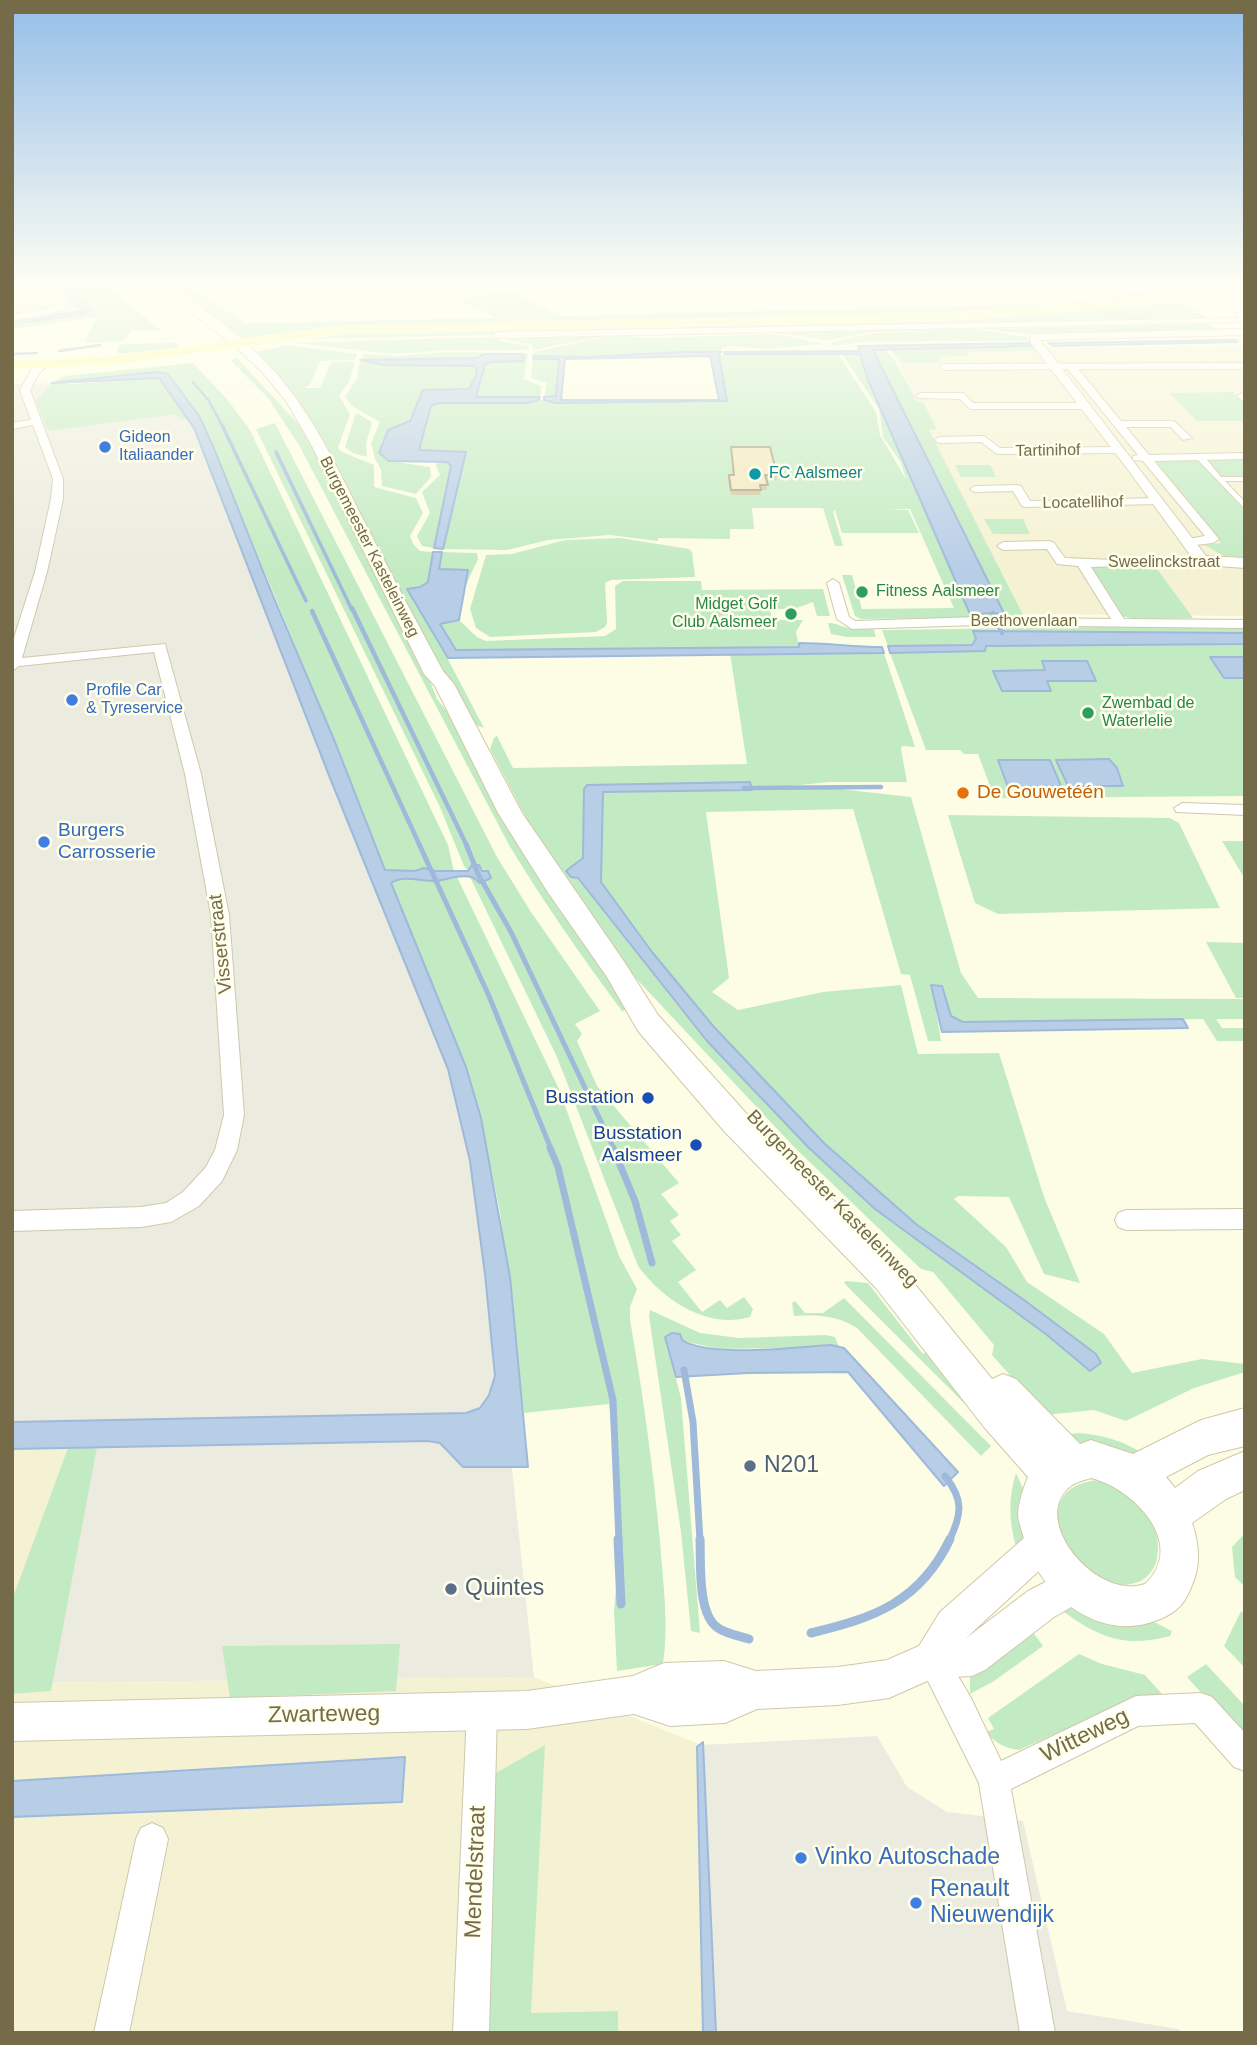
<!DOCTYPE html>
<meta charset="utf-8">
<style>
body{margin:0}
#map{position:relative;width:1257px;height:2045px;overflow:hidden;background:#fdfde5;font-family:Arial,sans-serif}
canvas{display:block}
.frame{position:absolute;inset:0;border:14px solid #766b49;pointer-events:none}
</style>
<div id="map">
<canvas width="1257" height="2045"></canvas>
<div class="frame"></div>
</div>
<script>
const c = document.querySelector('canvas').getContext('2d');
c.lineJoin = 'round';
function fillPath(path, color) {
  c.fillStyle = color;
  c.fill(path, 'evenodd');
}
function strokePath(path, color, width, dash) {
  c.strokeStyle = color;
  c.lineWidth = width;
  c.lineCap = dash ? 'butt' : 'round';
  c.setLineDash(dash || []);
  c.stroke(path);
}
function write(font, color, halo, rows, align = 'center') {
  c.font = font + ' Arial,sans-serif';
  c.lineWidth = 5;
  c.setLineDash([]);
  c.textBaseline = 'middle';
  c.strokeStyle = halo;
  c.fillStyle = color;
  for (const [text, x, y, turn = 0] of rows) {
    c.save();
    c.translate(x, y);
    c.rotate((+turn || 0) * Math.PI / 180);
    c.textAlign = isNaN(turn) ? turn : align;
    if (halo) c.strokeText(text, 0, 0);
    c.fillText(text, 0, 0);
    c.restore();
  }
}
fillPath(new Path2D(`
 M1245 345V616L1014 614 892 350Z
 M82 1430 12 1630V1433Z
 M534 1677 701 1745 710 2033H12V1683Z`), '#f5f2d3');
fillPath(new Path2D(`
 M12 284H71L109 308 12 321Z
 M60 383 187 409 452 1067 484 1205 534 1677 12 1683 81 1431 12 1433V384Z
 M877 1736 907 1787 947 1812 1023 1821 1067 2011 1179 2029 1180 2033H710L701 1745Z`), '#ecebdf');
fillPath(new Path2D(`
 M66 284H105L160 330H132L123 341 85 343 96 317 12 329V324L90 312 91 309Z
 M159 284H186L245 323 497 318 457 300 507 290 563 316 1057 304 1160 290 1215 287 981 314 456 325C385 322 316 329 246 338L238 337Z
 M1178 302 1210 319 304 339 345 334 470 331 970 320Z
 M1210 324 1219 330 1026 334 986 329Z
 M976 329 1027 337 1029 341H868L836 346 829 343 872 333 930 331 871 332 829 340 776 333 642 335Z
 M777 334 823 344 767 349 729 346 722 348 721 352 586 357 533 356V352L615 335 650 338Z
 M604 336 533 350 532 345 502 339Z
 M492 337 500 341 528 346 529 350H448L392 354 296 343Z
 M177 343 178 348 118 354V346L125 344Z
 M288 345 357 354 355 360 320 361 310 385 304 388H320L331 362H355L349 382 339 396 350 414 338 448 342 452 374 465V487L416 498 423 513 410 536 413 544 420 551 433 552 428 582 420 587 408 590 429 623 484 728 470 723 298 404 284 383 256 352Z
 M1033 346 1037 351 967 352 968 356 937 357 940 363H903L889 349Z
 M883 349 894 359 917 402H923L937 429 929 430 1024 617 861 619 855 616 842 575H852L862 609 954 608 910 509H889L908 510 919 533H842L835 510 833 512 843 546H835L823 508H752L754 529H730V539L658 538V541L610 535 548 540 507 550 443 549 466 453 418 450 431 406 434 404 544 400 556 403 725 402 727 400 719 355 838 354 876 412 880 435 906 479 901 463 883 437 879 409 842 354H860L868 380 884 414 1004 613 873 350Z
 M447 352 528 353 524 379 541 386 540 397H476L484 365 490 362 523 361 484 354 477 358 361 360 365 354 398 356Z
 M237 358 304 430 424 666 437 699 449 714 491 793 607 970 627 1010 622 1011C582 957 544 903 509 845L299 445 268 398 230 360Z
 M533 359H559L556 397H544L547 383 531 378Z
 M360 361 383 365 475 366 477 374 472 387 414 409 389 461 430 467 431 477 416 494 382 486 381 470 375 459 371 443 380 422 352 406 345 397 357 378Z
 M193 363 227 399 250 430 448 845 454 872 385 870 335 742 206 430 168 374 155 372 55 385 159 378 189 419 182 420 175 414 48 431 36 401 52 383 65 376Z
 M1233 392 1245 403V421H1197L1170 393Z
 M356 413 372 422 366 444 367 457 353 453 345 447Z
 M275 423 497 857 531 912 600 1011 575 1024 582 1034 577 1041 597 1086 679 1183 661 1194 679 1215 670 1221 681 1235 672 1241 696 1270 678 1282 702 1312 720 1300 727 1308 744 1297 753 1309 750 1317C707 1330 662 1299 638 1266L557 1057 470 877 480 883 491 878 488 871 472 866 468 871 464 866 439 805 256 429Z
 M1197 459 1245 511V557L1224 556 1205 545 1221 543 1156 462Z
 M1204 459H1245V479H1222Z
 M438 461 447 462 451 466 434 548 422 546 417 536 430 513 422 492 440 475 436 466Z
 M955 465H990L996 477H961Z
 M984 519H1023L1030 534H993Z
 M620 538 689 549 692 552 695 577 611 580 605 583 607 623 605 627 596 632 490 637 476 628 470 609 486 555 512 554 565 540Z
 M442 552 477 553 478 559 465 587 468 570 438 569Z
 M1155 566 1193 618 1134 619 1121 616 1091 567Z
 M623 581H701L702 590 823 589 830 616H817L813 602 794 609H770L772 620H803L796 632 799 647 456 650 440 624 459 620 477 637 486 641 605 636 616 629 615 586Z
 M828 623C838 623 841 627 850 628 859 628 866 627 874 630L876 637H847L831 634Z
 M1245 625V633L974 631 976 639 972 645 888 646 882 630Z
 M1245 644V796L1000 798 998 793 993 794 978 754H964L960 750H926L890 653 985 651 986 646Z
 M730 653H884L915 747 902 746 901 749 907 782H830L781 787 839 789 911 797 961 973 978 998 1245 999V1019H1216L1222 1028H1245V1041H1217L1203 1019 963 1022 951 1016 942 986 932 985 941 1041H928L910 975 901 974 853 809 706 812 729 978 712 992 738 1010 823 992 901 985 918 1054 999 1053 1044 1197 1080 1283 1044 1274 1009 1197 958 1196 954 1199 1006 1247 1027 1282 1104 1334 1132 1373 1202 1359 1245 1364V1372L1194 1388 1126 1421 1094 1410 1045 1415 992 1355 994 1345 933 1272 921 1269 795 1148 629 971 545 854 490 749 494 738 497 736 513 768 747 764ZM587 785 751 790 603 791 601 882 652 952 714 1027 825 1143 916 1224 1096 1354 1100 1363 1090 1371 1047 1335 875 1209 707 1041 578 877H571L567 871 583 858 584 789Z
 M948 815 1170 818 1179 823 1220 908 998 914 975 903Z
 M1222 841H1245V879Z
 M457 877 559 1089 619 1256 637 1289 630 1307V1320C643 1394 653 1467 660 1542 663 1583 669 1623 663 1664L617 1671 614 1612 621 1525 609 1404 524 1413 500 1212 481 1118 466 1067 391 883C404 875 420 881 433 881 440 882 449 878 457 877Z
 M1206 942 1245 943V998H1236Z
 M846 1281 868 1283 923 1354 926 1352 999 1438 844 1283Z
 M844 1298 991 1446 981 1456 857 1328C836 1315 818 1315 794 1316L792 1303 795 1301 805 1313H823Z
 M650 1310 700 1333 739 1338 825 1335 835 1337 839 1347 719 1349 665 1337 681 1398 700 1633 691 1631 681 1532 649 1316Z
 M1079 1433C1105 1435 1127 1442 1148 1457L1084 1451 1062 1435Z
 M97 1447 51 1691 12 1694V1600L68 1448Z
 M1016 1473 1027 1497 1026 1536 1016 1547C1009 1521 1008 1498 1016 1473Z
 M1098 1480C1134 1491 1167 1523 1156 1563 1153 1571 1146 1579 1138 1582 1078 1605 1013 1488 1098 1480Z
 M1245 1533V1587L1235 1577 1232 1547Z
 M1067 1604 1152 1621 1172 1631 1170 1636C1122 1649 1096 1636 1057 1607Z
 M1241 1611 1245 1615V1668L1224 1646Z
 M1029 1627 1043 1646 994 1681 970 1694V1676Z
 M400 1644 396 1691 230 1698 222 1646Z
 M1079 1654 1102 1664 1145 1675 1162 1694V1701L1131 1700 1019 1750C1005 1748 996 1744 986 1732L994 1729 988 1718Z
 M1206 1664 1245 1706V1742L1187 1677Z
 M545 1745 531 2013 618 2011V2033H483L488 1803 496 1773Z`), '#c3ebc3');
const water = new Path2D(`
 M54 284H66L91 310 83 314 12 324V321L83 311Z
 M1235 340 1238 342 1053 346 1048 343Z
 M1031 343 1033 346 873 350 1004 613 970 614 868 380 860 354H725L724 352 859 351 858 346Z
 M682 352H721L719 355 727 401 556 403 544 400V397L556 396 559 359H533V356L586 357ZM710 356 719 400H561L565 359Z
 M484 354H522L524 358 523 361 490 362 485 365 476 397H540L539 400 526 403H439L431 406 419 450 466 452 443 549 434 548 451 466 447 462 389 461 379 453 388 430 410 421 423 390 469 389 477 374 475 366 383 365 360 360 477 358Z
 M155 372 168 374 199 416 213 446 273 596 335 742 385 870 415 871 424 868 436 871H468L472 865H479L482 871H488L491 878 480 883C477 881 475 878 471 877 459 874 447 880 436 881 423 882 404 874 391 883L466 1067 481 1118 510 1277 528 1467H463L440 1443 428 1441 12 1449V1422L466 1413 480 1408 489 1395 495 1376 485 1274 470 1161 448 1069 330 778 194 428 159 378 52 383Z
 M433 552H442L439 569 468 570 459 620 440 624 456 650 799 647V643C827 643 853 647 882 647L884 653 448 658 407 589 420 587 428 582Z
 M973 631 1245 633V644L986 646 985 651 890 653 888 646 972 645 976 639Z
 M1210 657H1245V678H1224Z
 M1042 661H1087L1096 681H1047L1051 691H1002L993 671 1045 670Z
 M1109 759 1117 768 1123 786H1068L1056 760Z
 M998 760H1050L1061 786 1008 787Z
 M750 782 752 790 603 792 601 882 652 952 714 1027 824 1143 916 1224 1024 1300 1096 1354 1101 1363 1090 1371 1047 1335 875 1209 808 1147 707 1041 578 878 571 877 566 871 583 858 584 789 587 785Z
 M931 985 942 986 951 1016 963 1022 1183 1019 1188 1028 942 1032Z
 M672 1333 680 1334 682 1340C710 1358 795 1347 831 1345L844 1348 958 1472 944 1486 848 1372 748 1373 676 1377 665 1337Z
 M703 1742 716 2033H703L697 1747Z
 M405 1757 402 1802 12 1817V1781Z`);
fillPath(water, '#b8cee7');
strokePath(water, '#9eb9d9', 2);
strokePath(new Path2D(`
 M59 351 100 345
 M12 354 37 353
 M193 382 209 401 223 427`), '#9eb9d9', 2.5);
strokePath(new Path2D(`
 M222 425 306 601
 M276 452 352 610`), '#9eb9d9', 3.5);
strokePath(new Path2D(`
 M352 608 467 846
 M312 611 420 846
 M993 613 1002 633
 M744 788 881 787`), '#9eb9d9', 4.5);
strokePath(new Path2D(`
 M419 844 489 996 551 1149
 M466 844 478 874 511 932 614 1149`), '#9eb9d9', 5);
strokePath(new Path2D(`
 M550 1148 558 1167 613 1400 619 1541
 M613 1148 635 1201 652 1263
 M684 1370 693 1422 700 1541
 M945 1476C964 1500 962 1514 949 1541`), '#9eb9d9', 7);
strokePath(new Path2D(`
 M618 1539 621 1604
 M700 1539C701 1562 697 1614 718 1628 727 1634 739 1636 749 1639
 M811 1633C874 1618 920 1602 950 1539`), '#9eb9d9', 9);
const pedestrian = new Path2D(`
 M1197 455H1203L1221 477H1245V481H1225L1245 502V509L1197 459Z`);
const minor = new Path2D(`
 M34 284H43L65 308 47 315 12 320V315L56 307Z
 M1245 318V322L497 338 493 335 497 332Z
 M45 362 49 365 39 373 30 390 63 479V499L47 572 22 658 165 644 201 774 229 915 244 1115 237 1150 222 1181 199 1206 171 1222 141 1227 12 1231V1211L141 1207 166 1203 183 1192 206 1167 215 1150 224 1115 211 915 185 774 154 652 19 666 12 671V644L35 572 51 499 53 479 33 425 12 429V423L31 420 20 390 32 369Z
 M1245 363V369H1078L1121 421H1174L1192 438 1183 440 1171 427H1126L1149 455 1245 453V459L1154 461 1219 539 1213 543 1187 546 1183 544V540L1205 536 1143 461 1133 460V456L1138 455 1068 369 944 370 940 367 944 364Z
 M1245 392V403L1237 396Z
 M921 393H963L973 403H1086L1091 406 1086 409H970L960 399 918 398 916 396Z
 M984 436 1000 448 1120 447 1125 450 1120 453 997 454 981 442 939 443 934 440 939 437Z
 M1017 485 1021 486 1030 501 1158 498 1164 501 1158 504 1026 507 1022 506 1013 491 975 492 970 489 975 486Z
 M1050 541 1054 543 1065 558 1114 560 1205 557 1207 560 1201 564 1091 567 1124 619 1245 620V628L978 625 852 629 837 619 827 583 833 579 839 583 849 617 855 621 978 617 1111 619 1078 566 1057 564 1047 549 1003 550 997 546 1003 542Z
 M1182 803 1245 805V815L1176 812 1174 808Z
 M1245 1209V1229L1126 1230 1118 1227 1115 1220 1118 1213 1126 1210Z
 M932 1644 942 1649 971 1698 1001 1761 1136 1696 1201 1693 1212 1697 1245 1733V1771L1234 1767 1195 1723 1138 1726 1011 1789 1055 2033H1020L979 1783 917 1659 922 1649Z
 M482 1696 493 1700 497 1711 489 2033H453L467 1711 471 1700Z
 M152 1823 163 1828 168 1839 129 2033H94L136 1839 141 1828Z`);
const tertiary = new Path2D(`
 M1245 329V335L1040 340 1206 556 1245 558V568L1201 565 1196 563 1126 467 1031 343 1030 337 1035 334Z
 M1044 1526 1056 1531 1061 1543 1056 1555 965 1639 1028 1591 1074 1567 1087 1572 1092 1585 1087 1598 1054 1617 985 1670 972 1676 934 1678 889 1698 838 1705 757 1709 725 1723 670 1726 634 1714 527 1729 12 1741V1703L527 1691 633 1676 664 1663 724 1661 756 1671 838 1667 887 1660 919 1646 940 1612 1032 1531Z`);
const secondary = new Path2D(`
 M152 284C173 284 190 300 207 312 295 374 320 433 366 525 391 574 417 623 443 671L454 684 522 813 625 963 658 1015 746 1113 900 1266 992 1379 1003 1374 1016 1379 1080 1444 1091 1440 1133 1454 1201 1420 1245 1408V1446L1208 1455 1166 1477 1175 1488 1198 1471 1245 1451V1490L1226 1499 1192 1523C1200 1547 1201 1567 1190 1590 1183 1607 1172 1615 1155 1621 1096 1643 1036 1591 1023 1535 1021 1528 1018 1521 1018 1514 1019 1501 1023 1489 1028 1477L984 1427 876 1288 724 1131 638 1031 607 977 547 891 498 813 435 686 424 674 312 446 286 401 263 373 234 345ZM1091 1478C1133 1488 1188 1544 1145 1584 1095 1601 1028 1518 1071 1486 1076 1482 1085 1480 1091 1478Z
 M1208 287 1231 294 1245 309V321L1241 320 1223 298 1204 292V288Z`);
const primary = new Path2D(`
 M1245 285V293L1094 310 938 321 340 334 108 365 12 369V361L108 357 340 326 938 313 1094 302Z`);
strokePath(pedestrian, '#cfc8ab', 2);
strokePath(minor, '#cfc8ab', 2);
strokePath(tertiary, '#cfc8ab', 2);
strokePath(secondary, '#d0c9a6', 2);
strokePath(primary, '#fff', 1);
fillPath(pedestrian, '#fff');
fillPath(minor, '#fff');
fillPath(tertiary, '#fff');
fillPath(secondary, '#fff');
fillPath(primary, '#fbfd9c');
fillPath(new Path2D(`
 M731 447 777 475 776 480H766L767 490H761L760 495H731L728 480 729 475H733Z`), '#d1c7a2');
const building = new Path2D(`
 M731 447H770L777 475H765L768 485H760L761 490H731L729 475H734Z`);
fillPath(building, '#f3e7bc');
strokePath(building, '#aaa284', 2);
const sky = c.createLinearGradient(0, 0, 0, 571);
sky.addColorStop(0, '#95bee8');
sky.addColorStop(0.5, '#fefef3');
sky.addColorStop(1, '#fefef300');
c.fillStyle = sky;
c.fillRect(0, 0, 1257, 571);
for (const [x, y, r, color] of [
 [105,447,7,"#3f7fe0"],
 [755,474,7,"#0f9aa8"],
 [862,592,7,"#2e9e5b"],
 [791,614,7,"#2e9e5b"],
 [72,700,7,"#3f7fe0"],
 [1088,713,7,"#2e9e5b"],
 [963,793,7,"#e8710a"],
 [44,842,7,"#3f7fe0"],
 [648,1098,7,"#1a4fb4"],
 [696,1145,7,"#1a4fb4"],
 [750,1466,7,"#5c6f8a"],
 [451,1589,7,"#5c6f8a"],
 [801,1858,7,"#3f7fe0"],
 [916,1903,7,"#3f7fe0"]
]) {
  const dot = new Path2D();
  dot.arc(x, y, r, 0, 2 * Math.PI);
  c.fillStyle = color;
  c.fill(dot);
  strokePath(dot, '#ffffeb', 2.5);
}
write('16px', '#366cbe', '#ffffeb', [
 ["Gideon",119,438],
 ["Italiaander",119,456],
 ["Profile Car",86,691],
 ["& Tyreservice",86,709]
], 'left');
write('16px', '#766b49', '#ffffeb', [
 ["Tartinihof",1048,451,-1],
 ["Locatellihof",1083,503,-1],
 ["Burgemeester Kasteleinweg",369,547,63],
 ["Sweelinckstraat",1164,563],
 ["Beethovenlaan",1024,622]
]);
write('16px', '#0d838f', '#ffffeb', [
 ["FC Aalsmeer",769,474]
], 'left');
write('16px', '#27864d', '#ffffeb', [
 ["Fitness Aalsmeer",876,592],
 ["Midget Golf",777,605,"right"],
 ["Club Aalsmeer",777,623,"right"],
 ["Zwembad de",1102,704],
 ["Waterlelie",1102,722]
], 'left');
write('19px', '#c56008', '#ffffeb', [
 ["De Gouwetéén",977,793]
], 'left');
write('19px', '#366cbe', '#ffffeb', [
 ["Burgers",58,831],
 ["Carrosserie",58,853]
], 'left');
write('19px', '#766b49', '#ffffeb', [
 ["Visserstraat",221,944,-96],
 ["Burgemeester Kasteleinweg",832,1199,46]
]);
write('19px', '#164399', '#ffffeb', [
 ["Busstation",634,1098],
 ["Busstation",682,1134],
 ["Aalsmeer",682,1156]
], 'right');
write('23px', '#4e5e75', '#ffffeb', [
 ["N201",764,1466],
 ["Quintes",465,1589]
], 'left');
write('23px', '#766b49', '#ffffeb', [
 ["Zwarteweg",324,1715,-1],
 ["Witteweg",1085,1736,-26],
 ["Mendelstraat",476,1872,-88]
]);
write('23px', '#366cbe', '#ffffeb', [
 ["Vinko Autoschade",815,1858],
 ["Renault",930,1890],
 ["Nieuwendijk",930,1916]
], 'left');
</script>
